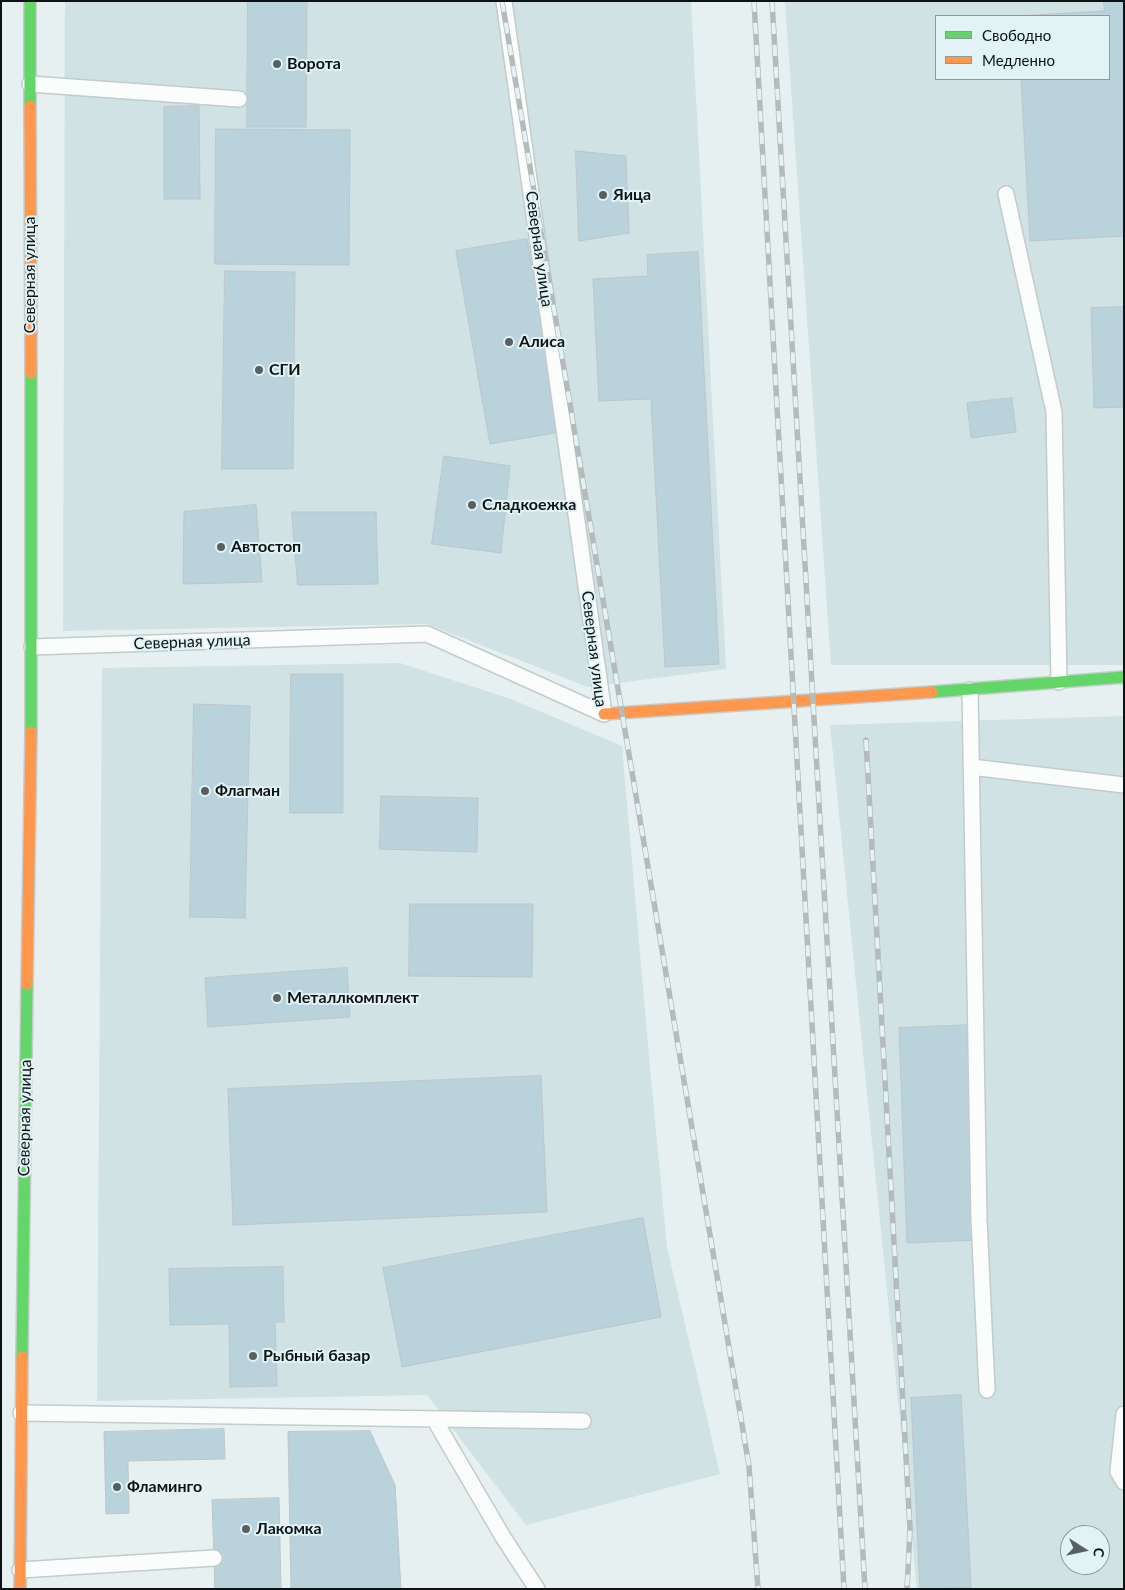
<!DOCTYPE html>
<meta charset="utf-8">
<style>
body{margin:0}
#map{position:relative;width:1125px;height:1590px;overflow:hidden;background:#e6f0f1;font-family:Lato,sans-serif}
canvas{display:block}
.frame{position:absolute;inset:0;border:2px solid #0d1314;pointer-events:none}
.legend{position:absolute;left:935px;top:15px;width:175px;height:65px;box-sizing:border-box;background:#e2f3f5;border:1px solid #8d999b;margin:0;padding:6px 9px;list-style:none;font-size:15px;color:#0d1314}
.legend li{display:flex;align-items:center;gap:10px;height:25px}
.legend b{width:25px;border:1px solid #8d999b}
.north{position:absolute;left:1060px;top:1525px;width:50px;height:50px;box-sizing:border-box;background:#e2f3f5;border:1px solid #8d999b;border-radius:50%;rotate:100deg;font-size:14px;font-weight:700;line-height:20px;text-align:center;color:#0d1314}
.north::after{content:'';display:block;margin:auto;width:18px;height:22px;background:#596061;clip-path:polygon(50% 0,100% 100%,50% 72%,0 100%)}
</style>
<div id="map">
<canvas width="1125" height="1590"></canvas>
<div class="frame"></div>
<ul class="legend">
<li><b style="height:6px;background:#63d668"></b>Свободно</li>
<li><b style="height:6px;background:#ff974d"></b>Медленно</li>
</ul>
<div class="north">С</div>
</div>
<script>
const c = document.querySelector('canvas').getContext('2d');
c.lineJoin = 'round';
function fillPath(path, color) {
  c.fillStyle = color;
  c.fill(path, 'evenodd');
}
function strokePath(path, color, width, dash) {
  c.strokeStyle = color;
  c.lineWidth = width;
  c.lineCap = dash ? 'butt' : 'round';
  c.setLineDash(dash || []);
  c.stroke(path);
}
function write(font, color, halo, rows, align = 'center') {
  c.font = font + ' Lato,sans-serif';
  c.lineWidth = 4;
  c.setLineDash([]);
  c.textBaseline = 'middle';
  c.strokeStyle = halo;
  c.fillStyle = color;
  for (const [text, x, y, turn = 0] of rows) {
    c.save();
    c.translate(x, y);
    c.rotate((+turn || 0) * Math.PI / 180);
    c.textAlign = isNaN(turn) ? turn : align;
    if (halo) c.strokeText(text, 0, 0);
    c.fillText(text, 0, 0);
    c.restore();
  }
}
fillPath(new Path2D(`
 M65 1H691L726 669 588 687 427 624 63 631Z
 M785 1H1124V665H831ZM936 16H1109V79H936Z
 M400 663 511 699 622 746 650 1068 667 1247 720 1474 526 1525 427 1395 97 1401 102 668Z
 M1124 716V1589H917L830 725ZM1070 1535H1100V1565H1070Z`), '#d0e2e4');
const building = new Path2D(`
 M248 1H307L306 127H247Z
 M1104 1H1124V236L1030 241 1021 79H1109V16H1017L1104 11Z
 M199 106 200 199H164V107Z
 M216 129 350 130 349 265 215 264Z
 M576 151 626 156 629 233 579 241Z
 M527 239 561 432 490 444 456 251Z
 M698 252 719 664 665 667 651 399 599 401 593 279 648 276 647 255Z
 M225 271 295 272 293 469H222Z
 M1124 307V407L1094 408 1091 308Z
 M1012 398 1016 432 971 438 967 403Z
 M444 456 510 466 501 553 432 544Z
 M256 505 262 582 183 584 184 512Z
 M292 512H376L378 584 298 585Z
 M291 674H343V813H290Z
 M194 704 250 706 245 918 190 917Z
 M381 796 478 798 477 852 380 849Z
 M410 904H533L532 977 409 976Z
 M347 968 350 1017 208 1027 205 978Z
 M972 1025 980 1240 907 1243 899 1028Z
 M541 1076 547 1212 233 1225 228 1089Z
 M643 1218 661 1317 402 1367 383 1268Z
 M283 1267 284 1322H275L277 1386 230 1387 229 1324 170 1325 169 1269Z
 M961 1395 971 1587 920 1589 911 1398Z
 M224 1429 225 1459 128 1461 129 1513 106 1514 104 1432Z
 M370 1431 395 1485 401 1589H291L288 1432Z
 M279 1498 281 1589H215L212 1500Z`);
fillPath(building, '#b9d2dc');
strokePath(building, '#bfc6c8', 1);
const lane = new Path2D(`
 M30 84 239 99
 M1006 194 1054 412 1059 682
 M32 647 427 634 604 714 504 1
 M970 690 979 1220 987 1390
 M971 767 1124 785
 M21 1413 583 1421
 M1124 1414 1118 1472 1124 1482
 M434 1419 503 1537 537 1589
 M20 1570 214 1558`);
const fast = new Path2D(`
 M30 1V106
 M932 692 1124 677
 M31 732V373
 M22 1357 27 984`);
const slow = new Path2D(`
 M30 106 31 373
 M604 714 932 692
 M27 984 31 732
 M20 1589 22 1357`);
strokePath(lane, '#c3cbcc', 18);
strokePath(fast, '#c3cbcc', 14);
strokePath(slow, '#c3cbcc', 14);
strokePath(lane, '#fbfdfd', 15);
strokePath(fast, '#63d668', 11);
strokePath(slow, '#ff974d', 11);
const rail = new Path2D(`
 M502 1 749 1466 758 1589
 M754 1 844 1589
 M772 1 865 1589
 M866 740 910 1529 907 1589`);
strokePath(rail, '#b6baba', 5.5);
strokePath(rail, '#e2f3f5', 4, [11]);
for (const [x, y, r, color] of [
 [277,64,5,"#596061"],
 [603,195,5,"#596061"],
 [509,342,5,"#596061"],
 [259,370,5,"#596061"],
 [472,505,5,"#596061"],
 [221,547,5,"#596061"],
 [205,791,5,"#596061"],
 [277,998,5,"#596061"],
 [253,1356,5,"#596061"],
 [117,1487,5,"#596061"],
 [246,1529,5,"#596061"]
]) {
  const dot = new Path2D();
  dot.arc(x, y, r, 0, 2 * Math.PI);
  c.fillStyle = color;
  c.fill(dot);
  strokePath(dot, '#e2f3f5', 2);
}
write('bold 16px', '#0d1314', '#e2f3f5', [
 ["Ворота",287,64],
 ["Яица",613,195],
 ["Алиса",519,342],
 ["СГИ",269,370],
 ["Сладкоежка",482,505],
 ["Автостоп",231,547],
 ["Флагман",215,791],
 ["Металлкомплект",287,998],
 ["Рыбный базар",263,1356],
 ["Фламинго",127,1487],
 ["Лакомка",256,1529]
], 'left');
write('16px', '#0d1314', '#e2f3f5', [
 ["Северная улица",539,249,82],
 ["Северная улица",30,275,-90],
 ["Северная улица",192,642,-2],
 ["Северная улица",594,649,83],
 ["Северная улица",25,1118,-89]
]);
</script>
